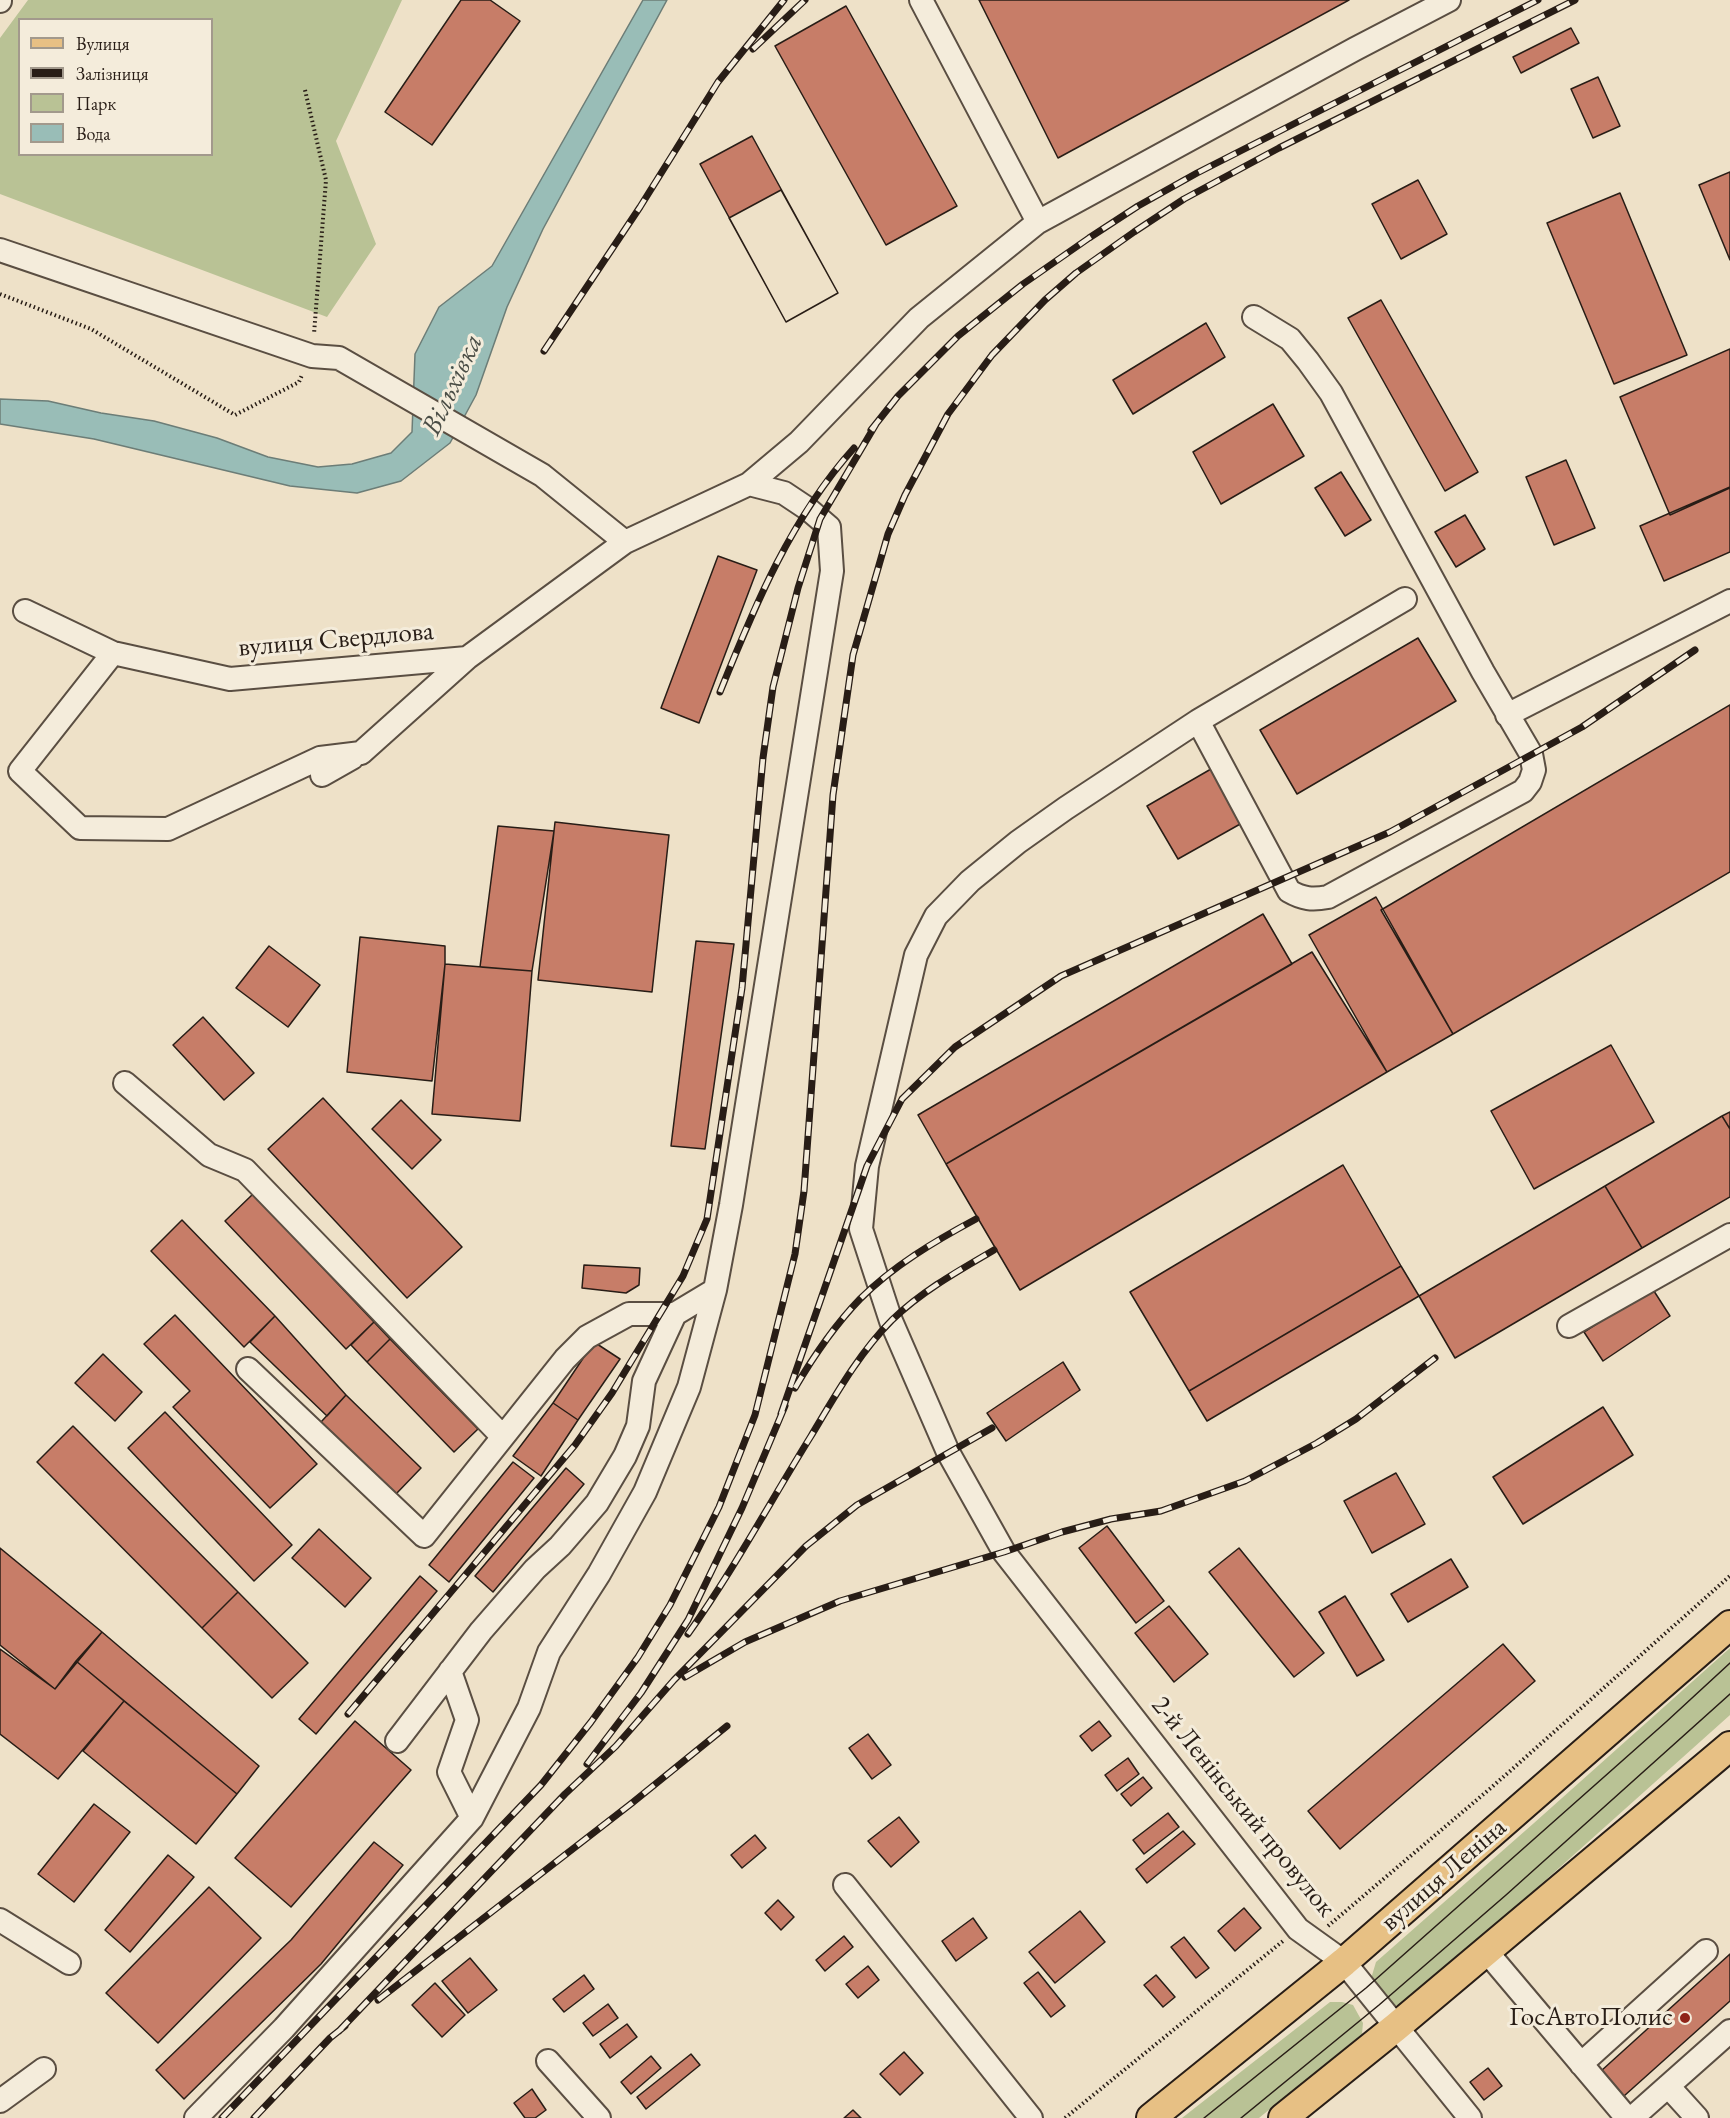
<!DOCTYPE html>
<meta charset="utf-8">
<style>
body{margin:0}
#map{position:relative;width:1730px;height:2118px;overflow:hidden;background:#eee1c8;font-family:"EB Garamond",serif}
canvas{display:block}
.legend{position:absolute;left:18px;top:18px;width:195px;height:138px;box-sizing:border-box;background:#f4ecdb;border:2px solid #a2998c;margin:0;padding:8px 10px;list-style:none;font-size:18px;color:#281d16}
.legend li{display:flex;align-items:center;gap:12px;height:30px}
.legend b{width:30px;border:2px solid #a2998c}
</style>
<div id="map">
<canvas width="1730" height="2118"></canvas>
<ul class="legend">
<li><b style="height:8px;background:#e7c084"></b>Вулиця</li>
<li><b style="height:8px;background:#281d16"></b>Залізниця</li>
<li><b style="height:16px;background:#b9c295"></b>Парк</li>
<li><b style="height:16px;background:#99bdb7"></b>Вода</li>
</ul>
</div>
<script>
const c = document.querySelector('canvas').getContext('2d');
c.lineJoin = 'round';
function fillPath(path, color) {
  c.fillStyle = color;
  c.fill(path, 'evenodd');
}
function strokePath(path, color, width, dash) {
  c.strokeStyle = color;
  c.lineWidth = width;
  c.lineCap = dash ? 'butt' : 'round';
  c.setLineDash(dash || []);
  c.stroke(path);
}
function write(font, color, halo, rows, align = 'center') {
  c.font = font + ' "EB Garamond",serif';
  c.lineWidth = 6;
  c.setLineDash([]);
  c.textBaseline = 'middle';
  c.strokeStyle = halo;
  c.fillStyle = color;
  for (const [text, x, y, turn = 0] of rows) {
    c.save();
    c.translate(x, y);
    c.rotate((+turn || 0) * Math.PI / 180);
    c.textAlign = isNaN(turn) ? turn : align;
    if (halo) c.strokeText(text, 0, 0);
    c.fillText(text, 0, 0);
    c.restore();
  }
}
fillPath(new Path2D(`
 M28 0H402L336 141 376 244 327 317 0 194V38ZM20 20H212V154H20Z
 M1730 1648V1715L1511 1911 1414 1994 1400 2005 1392 2006 1370 1982 1376 1962 1534 1823Z
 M1330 2002H1342L1353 2005 1363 2023 1362 2034 1259 2118H1182Z`), '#b9c295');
const water = new Path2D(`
 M643 0H667L543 229 507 307 476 395 450 443 401 481 357 493 290 486 94 439 0 424V399L48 401 101 413 154 421 217 438 268 457 318 467 352 464 391 453 412 432 415 354 439 307 492 266Z`);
fillPath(water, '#99bdb7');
strokePath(water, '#6c7d77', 1.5);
const building = new Path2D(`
 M461 0H490L520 21 432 145 385 112Z
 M979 0H1349L1058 158Z
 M846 6 957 206 886 245 775 46Z
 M1571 28 1579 43 1521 73 1513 57Z
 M1598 77 1620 126 1593 138 1571 89Z
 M752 136 838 293 786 322 700 164Z
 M1730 172V260L1699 185Z
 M1418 180 1447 234 1401 259 1372 204Z
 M781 190 838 293 786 322 729 218Z
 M1620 193 1687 355 1614 384 1547 223Z
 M1381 300 1478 472 1445 491 1348 318Z
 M1206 323 1225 357 1133 414 1113 380Z
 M1730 349V488L1670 515 1620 397Z
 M1273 404 1304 456 1221 504 1193 452Z
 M1566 460 1595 528 1554 545 1526 477Z
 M1341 472 1371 520 1345 536 1315 488Z
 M1730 487V552L1664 581 1640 526Z
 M1465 515 1485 549 1456 567 1435 532Z
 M718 556 757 570 699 723 661 708Z
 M1418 638 1456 701 1297 794 1260 730Z
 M1730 705V872L1453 1034 1381 910Z
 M1211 769 1242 823 1178 859 1147 806Z
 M555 822 669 835 652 992 538 980Z
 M498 826 554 831 532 971 480 967Z
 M1376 897 1453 1034 1387 1072 1309 935Z
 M1263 914 1292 964 946 1164 918 1115Z
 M360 937 445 946V964L432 1081 347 1072Z
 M696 941 734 944 705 1149 671 1146Z
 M269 946 320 985 288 1027 236 988Z
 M1312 952 1387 1072 1020 1290 946 1164Z
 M445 964 532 971 520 1121 432 1114Z
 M203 1017 254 1073 224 1100 173 1045Z
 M1611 1045 1654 1122 1534 1189 1491 1111Z
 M323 1098 462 1247 407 1298 268 1149Z
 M401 1100 441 1140 412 1169 372 1129Z
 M1730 1112V1129L1722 1116Z
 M1722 1116 1730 1129V1197L1642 1248 1605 1186Z
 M1343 1165 1401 1266 1189 1391 1130 1292Z
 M1605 1186 1642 1248 1455 1358 1419 1296Z
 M253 1194 374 1322 346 1349 225 1221Z
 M182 1220 275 1316 244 1347 151 1251Z
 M584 1265 640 1268 639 1285 626 1293 582 1288Z
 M1401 1266 1419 1296 1207 1421 1189 1391Z
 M1652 1288 1670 1316 1603 1361 1584 1332Z
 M175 1315 317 1464 270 1508 173 1407 190 1391 144 1344Z
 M275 1316 346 1395 327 1416 250 1342Z
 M374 1322 390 1339 367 1362 351 1345Z
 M390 1339 478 1429 454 1452 367 1362Z
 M594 1342 620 1359 578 1420 553 1403Z
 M103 1354 142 1392 115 1421 75 1383Z
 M1063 1362 1080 1390 1006 1441 987 1413Z
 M346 1395 421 1468 396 1494 321 1422Z
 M553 1403 578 1420 541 1476 513 1456Z
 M1603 1407 1633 1455 1523 1524 1493 1477Z
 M165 1412 292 1545 254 1581 128 1448Z
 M73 1426 238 1592 202 1628 37 1462Z
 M513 1462 534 1478 449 1582 429 1565Z
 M566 1468 584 1484 493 1592 475 1576Z
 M1396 1473 1425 1524 1372 1553 1344 1501Z
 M1107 1526 1164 1601 1136 1623 1079 1548Z
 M319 1529 371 1578 345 1607 292 1558Z
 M0 1548 102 1632 55 1689 0 1645Z
 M1239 1548 1324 1653 1294 1677 1209 1572Z
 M1451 1559 1468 1587 1408 1622 1391 1594Z
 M420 1576 437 1591 316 1734 299 1719Z
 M238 1592 308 1663 272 1698 202 1628Z
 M1345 1596 1384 1660 1357 1676 1319 1612Z
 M1169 1606 1208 1654 1174 1682 1135 1633Z
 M102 1632 259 1766 237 1794 76 1661Z
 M1503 1644 1535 1681 1340 1849 1308 1811Z
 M0 1649 55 1689 76 1661 124 1701 58 1779 0 1734Z
 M124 1701 237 1794 196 1844 83 1751Z
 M355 1721 411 1770 291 1907 235 1858Z
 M1099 1721 1111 1736 1092 1751 1080 1736Z
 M868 1734 891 1765 872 1779 849 1748Z
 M1128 1758 1139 1774 1117 1791 1105 1775Z
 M1143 1777 1152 1788 1131 1806 1121 1794Z
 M94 1804 130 1832 74 1902 38 1874Z
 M1168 1813 1179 1827 1144 1854 1133 1840Z
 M899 1817 919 1842 891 1867 868 1841Z
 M1183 1831 1195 1844 1147 1883 1136 1869Z
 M755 1835 766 1848 742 1868 731 1855Z
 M374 1842 403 1865 321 1964 184 2099 156 2070 291 1940Z
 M168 1855 194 1877 130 1952 105 1930Z
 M209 1887 261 1938 158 2043 106 1993Z
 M778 1900 794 1917 781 1930 765 1913Z
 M1244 1908 1261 1928 1235 1951 1218 1931Z
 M1080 1911 1105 1942 1055 1983 1029 1952Z
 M973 1918 987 1938 956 1961 942 1941Z
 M844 1936 853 1947 825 1971 816 1960Z
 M1184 1937 1209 1968 1196 1978 1171 1947Z
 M1730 1954V2001L1624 2096 1601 2071Z
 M470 1958 497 1990 468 2013 442 1981Z
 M868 1966 879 1980 858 1998 846 1984Z
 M1038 1972 1065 2006 1051 2017 1024 1983Z
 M584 1975 594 1989 564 2012 553 1999Z
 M1156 1975 1175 1997 1163 2007 1144 1985Z
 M435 1983 465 2015 442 2037 412 2005Z
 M608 2004 618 2018 593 2036 583 2023Z
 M627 2024 637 2037 610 2058 600 2044Z
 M904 2052 923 2073 900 2095 880 2074Z
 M691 2054 700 2065 646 2109 637 2097Z
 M651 2056 661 2068 631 2094 621 2082Z
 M1488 2068 1502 2086 1484 2100 1470 2082Z
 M532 2089 546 2110 535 2118H525L514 2103Z
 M853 2110 861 2118H844Z`);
fillPath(building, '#c77d68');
strokePath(building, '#281d16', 1.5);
const minor = new Path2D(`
 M0 1V0
 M1038 222 1355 49 1449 0
 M0 250 312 356 339 358 542 475 625 542 749 484 784 493 808 509 829 527 832 571 731 1205 715 1290 675 1314H629L587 1337 565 1359 424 1536 248 1369
 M749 484 799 442 919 318 1038 222 921 0
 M1405 599 1198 721 1066 808 1018 842 970 881 936 916 916 955 867 1166 861 1229 891 1321 948 1452 1004 1552 1298 1929 1344 1962 1470 2118
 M25 611 113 653 230 679 467 658 625 542
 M113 653 20 771 80 828 168 829 320 758 361 753 467 658
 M1507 715 1730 601
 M1198 721 1289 891C1303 899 1312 900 1328 897L1523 791 1530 782 1534 770 1531 754 1483 672 1331 393 1308 361 1290 339 1254 317
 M322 775 352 758
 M125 1083 209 1155 245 1170 502 1436
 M1569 1326 1730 1235
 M450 1671 467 1720 449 1772 472 1818
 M397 1741 481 1631 535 1569 560 1546 597 1503 625 1456 638 1426 644 1381 675 1314
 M845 1885 1031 2118
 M0 1920 69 1963
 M1486 1951 1627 2118
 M548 2061 599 2118
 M1581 2064 1706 1951
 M1668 2086 1697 2118
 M0 2101 44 2069
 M196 2118 284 2028 472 1818 529 1708 549 1652 599 1574 645 1492 689 1387 715 1290
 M1632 2118 1730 2031`);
const major = new Path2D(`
 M1151 2118 1344 1962 1730 1625
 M1283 2118 1396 2027 1730 1746`);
strokePath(minor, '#5a4e42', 26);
strokePath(major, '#281d16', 32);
strokePath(new Path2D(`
 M305 90 326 180 314 334
 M0 294 91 329 235 415 299 382 302 375
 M1328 1926 1492 1787 1730 1576
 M1065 2118 1283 1941`), '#281d16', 4, [1.5, 3]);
strokePath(minor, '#f4ecdb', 22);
strokePath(major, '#e7c084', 28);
strokePath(new Path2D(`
 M1204 2118 1366 1988 1666 1722 1730 1663
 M1241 2118 1379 2005 1506 1895 1730 1694`), '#281d16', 1.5);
const rail = new Path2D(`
 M753 49 805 0
 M544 351 640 207 718 82 784 0
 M871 430 898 396 958 336 1023 284 1089 238 1138 206 1197 173 1538 0
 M720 692C755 605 791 518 854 448
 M795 1388C813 1357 835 1325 860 1299 893 1266 935 1241 976 1219
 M781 1414 867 1166 902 1099 955 1047 1061 976 1390 832 1582 727 1695 650
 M688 1634C733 1571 770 1502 811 1436 835 1396 859 1353 892 1320 922 1291 958 1271 994 1250
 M685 1677 745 1642 840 1601 1004 1552 1062 1532 1111 1519 1161 1511 1245 1481 1317 1443 1356 1419 1435 1358
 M348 1714 575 1445 612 1393 683 1276 707 1219 742 988 763 758 773 687 798 588 820 519 876 424
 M587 1764 641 1693 688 1620 742 1508 785 1406
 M378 2000 632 1803 727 1726
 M339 2031 565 1794 616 1746 674 1680 806 1546 857 1505 992 1428
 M222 2118 541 1785 591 1722 638 1657 670 1605 719 1507 755 1415 795 1254 804 1191 833 795 853 655 888 534 905 495 948 414 992 355 1045 300 1076 273 1134 232 1184 199 1279 148 1575 0
 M254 2118 330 2038 345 2026`);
strokePath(rail, '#281d16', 7);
strokePath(rail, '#f4ecdb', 4.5, [14]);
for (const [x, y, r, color] of [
 [1685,2018,6,"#8f2418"]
]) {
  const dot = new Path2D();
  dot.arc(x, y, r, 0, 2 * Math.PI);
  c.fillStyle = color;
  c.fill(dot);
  strokePath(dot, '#f4ecdb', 2);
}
write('27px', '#281d16', '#f4ecdb', [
 ["вулиця Свердлова",336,640,-5],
 ["2-й Ленінський провулок",1243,1807,51],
 ["вулиця Леніна",1444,1875,-41]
]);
write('27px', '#281d16', '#f4ecdb', [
 ["ГосАвтоПолис",1673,2018]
], 'right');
write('italic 28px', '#4a4d46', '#f4ecdb', [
 ["Вільхівка",453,385,-65]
]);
</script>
